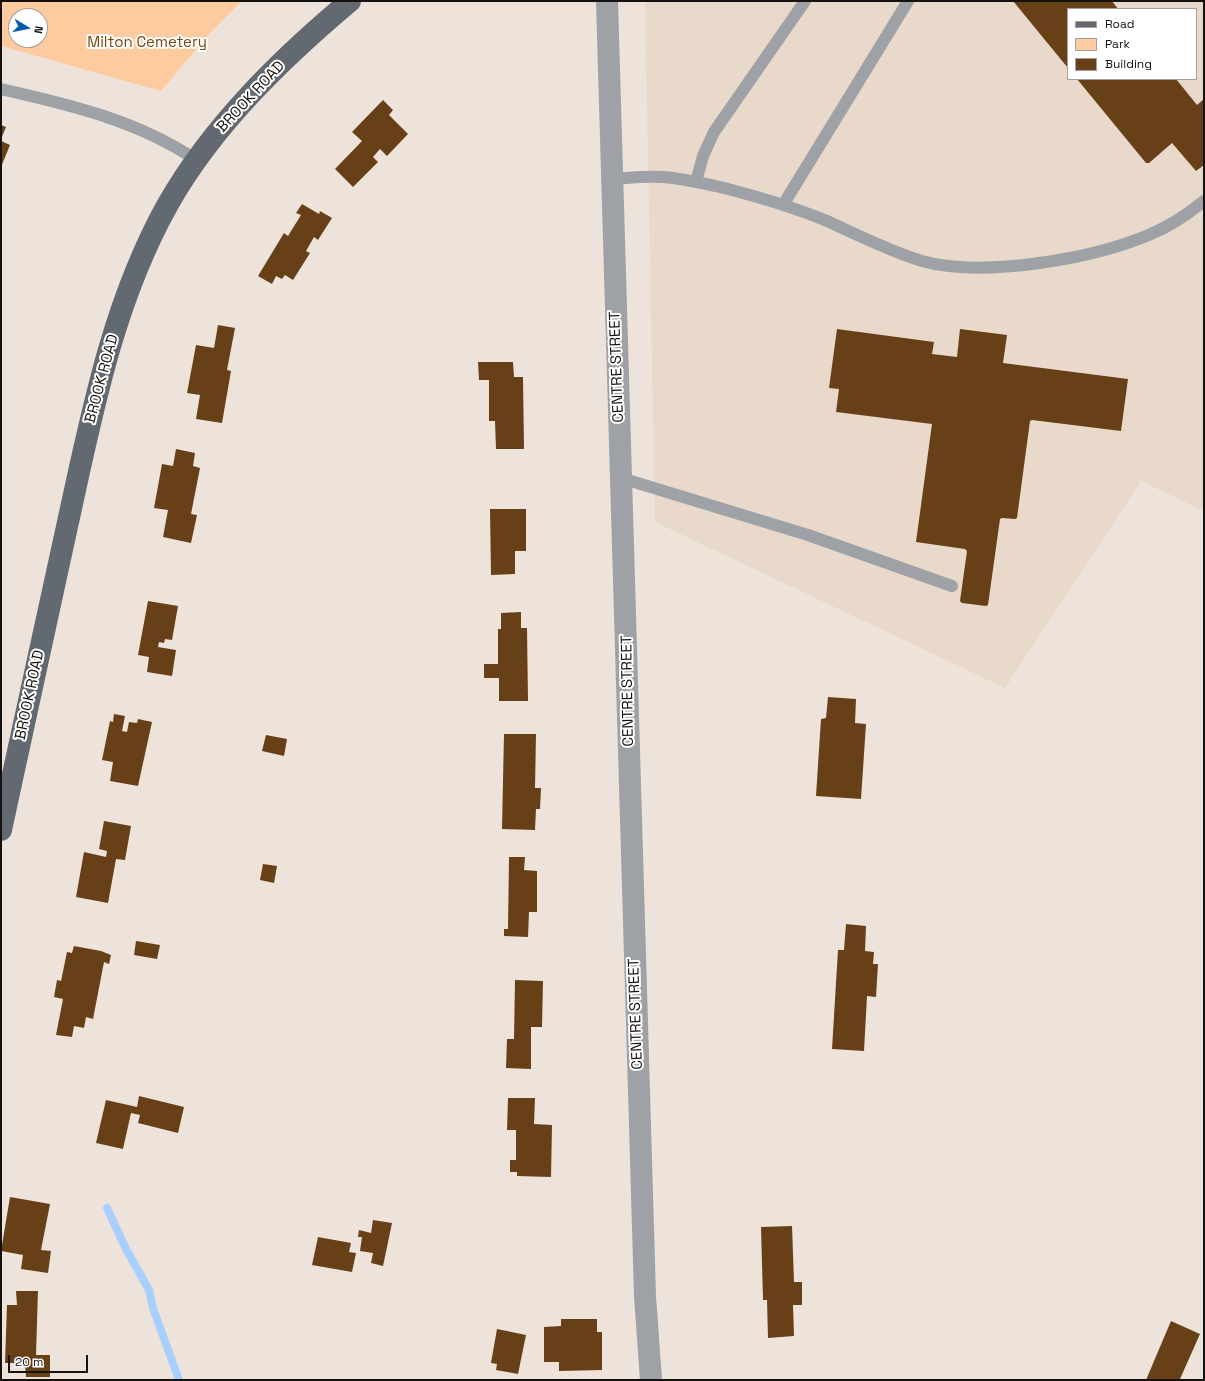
<!DOCTYPE html>
<style>
body{margin:0}
#map{position:relative;width:1205px;height:1381px;overflow:hidden;background:#ede3da;font-family:"Space Grotesk",sans-serif}
canvas{display:block}
.frame{position:absolute;inset:0;border:2px solid #15110e;pointer-events:none}
.legend{position:absolute;left:1067px;top:8px;width:130px;height:72px;box-sizing:border-box;background:#fff;border:1px solid #a1a09f;margin:0;padding:5px 7px;list-style:none;font-size:12px;color:#15110e}
.legend li{display:flex;align-items:center;gap:8px;height:20px}
.legend b{width:20px;border:1px solid #a1a09f}
.north{position:absolute;left:8px;top:8px;width:40px;height:40px;box-sizing:border-box;background:#fff;border:1px solid #a1a09f;border-radius:50%;rotate:100deg;font-size:11px;font-weight:700;line-height:16px;text-align:center;color:#15110e}
.north::after{content:'';display:block;margin:auto;width:14px;height:18px;background:#055ba9;clip-path:polygon(50% 0,100% 100%,50% 72%,0 100%)}
.scale{position:absolute;left:8px;top:1355px;width:80px;height:18px;box-sizing:border-box;border:2px solid #15110e;border-top:0;padding-left:5px;font-size:12px;line-height:14px;white-space:nowrap;color:#15110e;-webkit-text-stroke:3px #fff;paint-order:stroke}
</style>
<div id="map">
<canvas width="1205" height="1381"></canvas>
<div class="frame"></div>
<ul class="legend">
<li><b style="height:5px;background:#636971"></b>Road</li>
<li><b style="height:11px;background:#fdcb9f"></b>Park</li>
<li><b style="height:11px;background:#684018"></b>Building</li>
</ul>
<div class="north">N</div>
<div class="scale">20 m</div>
</div>
<script>
const c = document.querySelector('canvas').getContext('2d');
c.lineJoin = 'round';
function fillPath(path, color) {
  c.fillStyle = color;
  c.fill(path, 'evenodd');
}
function strokePath(path, color, width, dash) {
  c.strokeStyle = color;
  c.lineWidth = width;
  c.lineCap = dash ? 'butt' : 'round';
  c.setLineDash(dash || []);
  c.stroke(path);
}
function write(font, color, halo, rows, align = 'center') {
  c.font = font + ' "Space Grotesk",sans-serif';
  c.lineWidth = 4;
  c.setLineDash([]);
  c.textBaseline = 'middle';
  c.strokeStyle = halo;
  c.fillStyle = color;
  for (const [text, x, y, turn = 0] of rows) {
    c.save();
    c.translate(x, y);
    c.rotate((+turn || 0) * Math.PI / 180);
    c.textAlign = isNaN(turn) ? turn : align;
    if (halo) c.strokeText(text, 0, 0);
    c.fillText(text, 0, 0);
    c.restore();
  }
}
fillPath(new Path2D(`
 M645 1H1204V511L1141 481 1005 688 655 522ZM1068 9H1196V79H1068Z`), '#e9d9ca');
fillPath(new Path2D(`
 M1 1H242L211 32 161 91 1 46ZM16 16H40V40H16Z`), '#fdcb9f');
strokePath(new Path2D(`
 M107 1208 126 1249 149 1290 153 1308 179 1380`), '#a9cffe', 8);
fillPath(new Path2D(`
 M1013 1H1112L1118 9H1068V68Z
 M1077 79H1176L1197 105 1204 99V165L1196 171 1172 143 1149 163H1146Z
 M383 100 393 110 389 115 408 134 387 156 380 149 373 157 378 162 353 187 335 169 362 141 352 132Z
 M1 125 6 127 1 139Z
 M1 141 10 145 1 167Z
 M302 204 319 214 320 211 332 218 318 240 314 237 306 251 310 253 293 280 285 275 282 279 276 276 272 284 258 276 284 233 288 236 301 215 296 213Z
 M218 325 235 328 227 370 231 371 222 423 196 419 200 395 187 393 196 345 214 348Z
 M837 329 934 342 932 354 957 357 960 329 1007 335 1003 363 1128 379 1121 431 1032 420 1030 421 1017 518 1015 519 1002 518 1000 519 988 605 986 606 962 603 960 601 967 551 965 549 916 542 932 424 836 412 839 389 829 388Z
 M478 362H513L514 377H523L524 449H496L495 421H489V380H479Z
 M176 449 195 453 193 466 200 468 191 514 197 515 191 543 163 537 168 510 154 508 162 464 173 466Z
 M490 509H526V551H515V574L491 575Z
 M148 601 178 606 172 640 165 639 164 643 159 642 158 647 176 650 172 676 147 672 149 657 138 655Z
 M521 612V628H527L528 701H499V678H484V664H498V629H501V613Z
 M828 697 856 699 855 723 866 724 861 799 816 796 821 719 826 718Z
 M114 714 125 716 122 731 127 732 129 722 137 723 138 719 152 722 138 786 110 781 113 762 102 760 110 721 113 722Z
 M504 734H536L535 788H541L540 809H536L535 830 502 829Z
 M266 735 287 739 284 756 262 751Z
 M104 821 131 826 125 860 116 859 108 903 76 897 84 852 106 857 107 851 99 849Z
 M509 857H525L524 870 537 871V912H529L528 937 504 936V929H508Z
 M263 864 277 866 274 883 260 880Z
 M846 924 866 926 865 951 874 952 873 964H878L876 997 867 996 864 1051 832 1049 838 950H844Z
 M136 941 160 945 157 959 134 955Z
 M74 946 101 951 111 955 109 964 104 962 93 1019 86 1017 84 1028 74 1026 72 1037 56 1035 63 999 54 997 57 980 61 981 67 952 72 953Z
 M515 980 543 981 542 1027H531V1069L506 1068 507 1039H514Z
 M139 1096 184 1107 178 1133 138 1123 140 1115 131 1113 123 1149 96 1143 106 1100 137 1107Z
 M508 1098H535L534 1124 552 1125 551 1177 517 1176V1172H510V1160H516V1130H507Z
 M10 1197 50 1204 41 1250 51 1251 48 1273 21 1269 23 1255 1 1251Z
 M373 1220 392 1223 383 1266 371 1263 373 1253 360 1251 362 1237H358L359 1230 371 1233Z
 M792 1226 794 1282H802V1305H793L794 1336 768 1338 767 1300H763L761 1227Z
 M318 1237 351 1243 349 1252 356 1253 352 1272 312 1265Z
 M16 1291H38L36 1355H50V1377H26L25 1363H5L7 1305H17Z
 M561 1319H597V1332H602V1370L559 1371V1362H544V1327L561 1326Z
 M1171 1321 1200 1334 1180 1379 1183 1380H1146Z
 M497 1329 526 1335 518 1374 496 1370 497 1364 491 1363Z`), '#684018');
strokePath(new Path2D(`
 M1 89C68 104 139 121 196 160
 M612 179C628 178 645 176 662 177 681 178 701 183 720 187 756 196 793 207 827 221 858 235 889 251 922 261 983 278 1093 259 1151 234 1170 226 1188 214 1204 201
 M696 182 703 156 714 132 805 1
 M783 205 908 1
 M621 478 808 535 952 586`), '#9ea1a6', 12);
strokePath(new Path2D(`
 M607 1 645 1296 651 1380`), '#9ea1a6', 22);
strokePath(new Path2D(`
 M1 830C23 727 46 624 68 522 92 413 113 302 168 204 213 125 281 59 350 1`), '#636971', 22);
write('15px', '#79470d', '#fff', [
 ["Milton Cemetery",147,43]
]);
write('15px', '#15110e', '#fff', [
 ["BROOK ROAD",251,97,-47],
 ["CENTRE STREET",617,367,-92],
 ["BROOK ROAD",102,379,-75],
 ["CENTRE STREET",628,691,-91],
 ["BROOK ROAD",30,695,-78],
 ["CENTRE STREET",636,1014,-92]
]);
</script>
